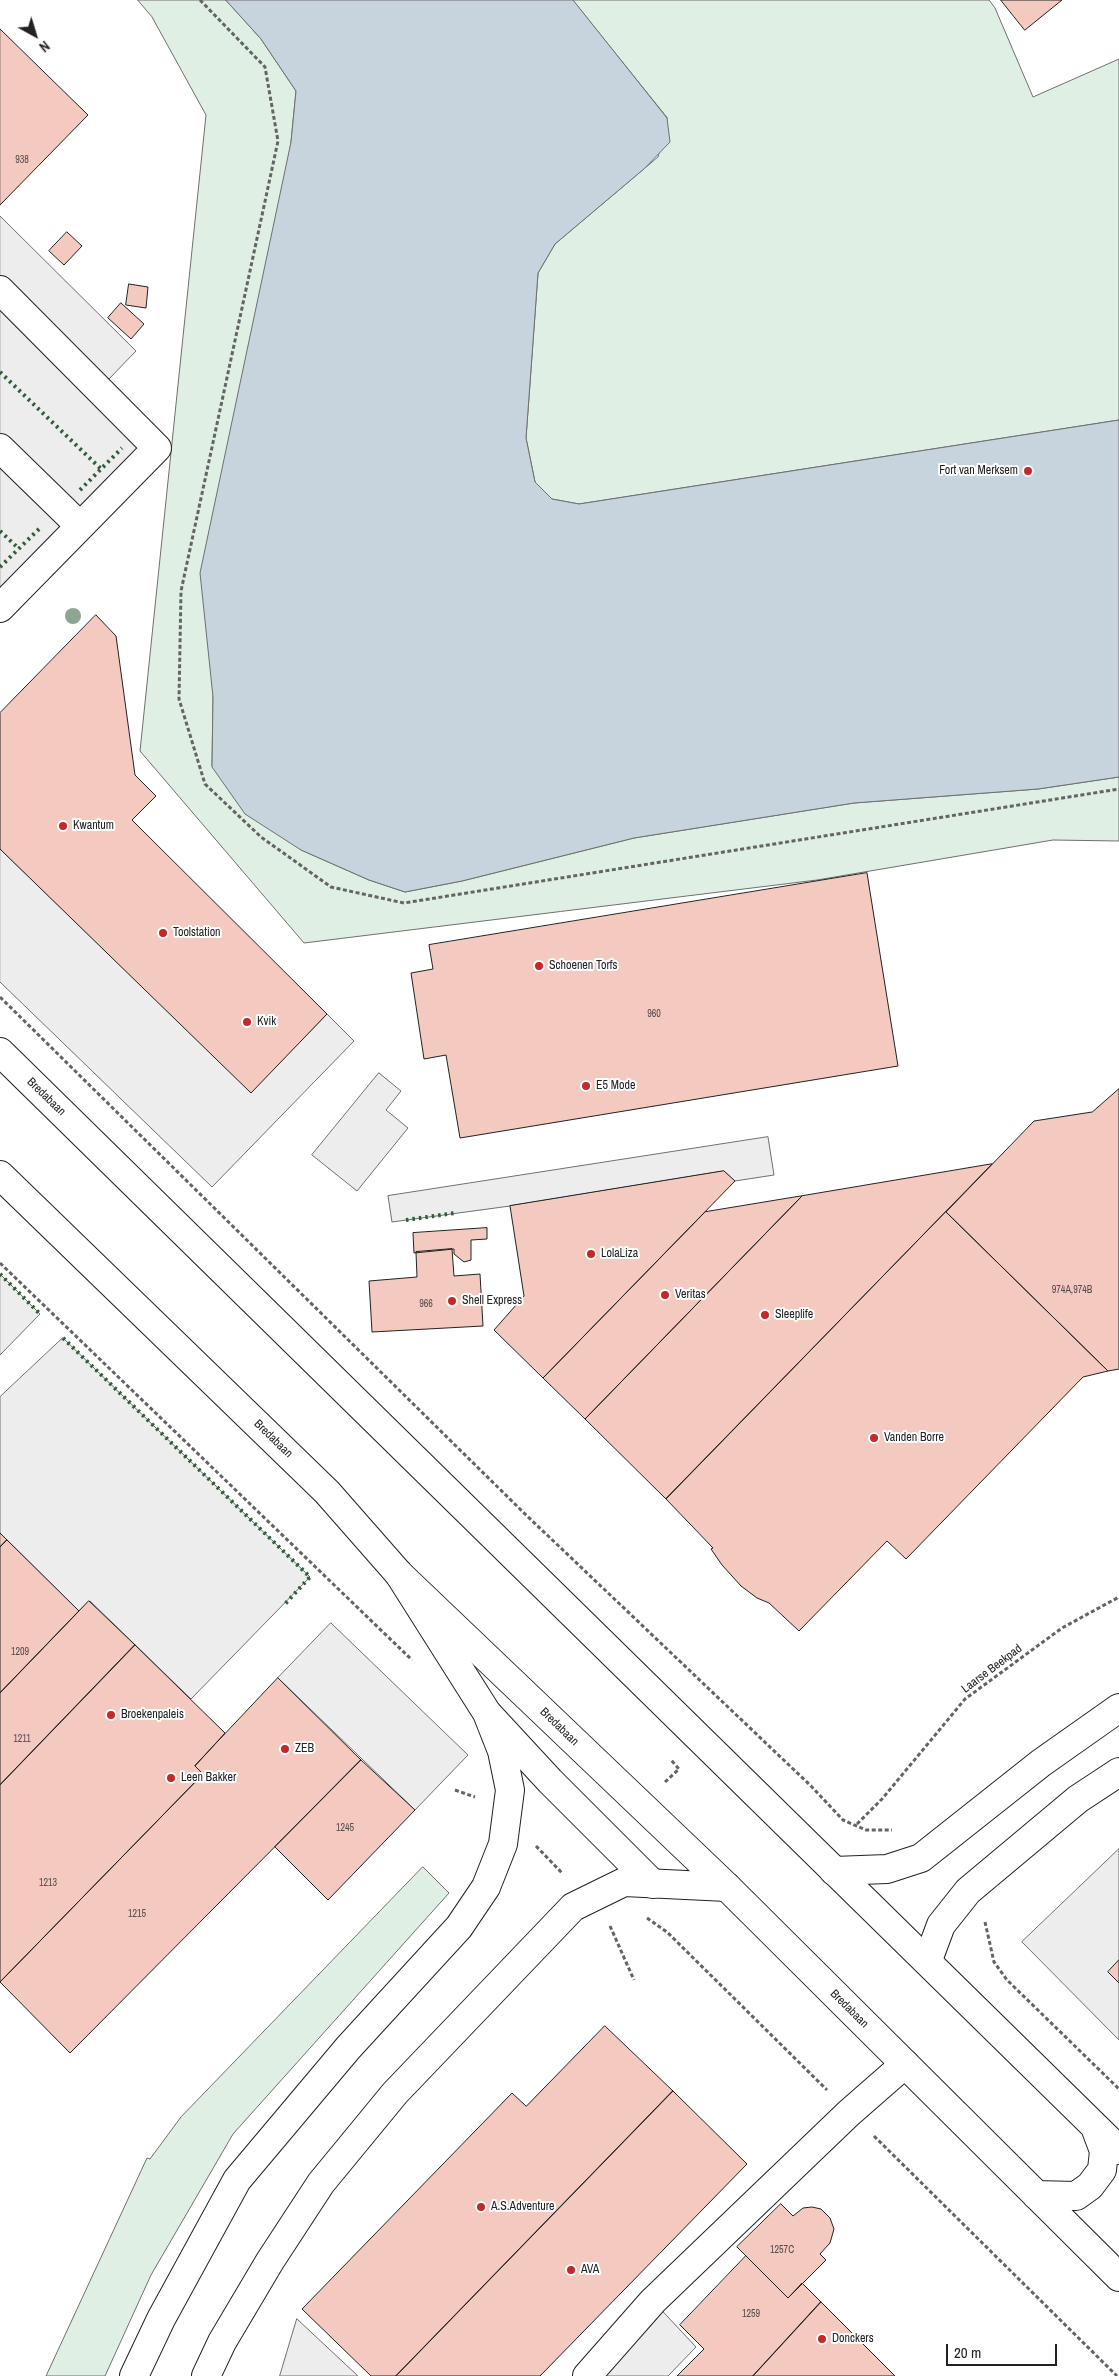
<!DOCTYPE html>
<style>
body{margin:0}
#map{position:relative;width:1119px;height:2376px;overflow:hidden;background:#fff;font-family:"Archivo Narrow",sans-serif}
canvas{display:block}
.north{position:absolute;left:10px;top:10px;width:50px;height:50px;-webkit-text-stroke:4px #fff;paint-order:stroke;rotate:141deg;font-size:14px;font-weight:700;line-height:20px;text-align:center;color:#222}
.north::after{content:'';display:block;margin:auto;width:18px;height:22px;background:#222;clip-path:polygon(50% 0,100% 100%,50% 72%,0 100%)}
.scale{position:absolute;left:946px;top:2344px;width:111px;height:22px;box-sizing:border-box;border:2px solid #222;border-top:0;padding-left:6px;font-size:15px;line-height:18px;white-space:nowrap;color:#222;-webkit-text-stroke:4px #fff;paint-order:stroke}
</style>
<div id="map">
<canvas width="1119" height="2376"></canvas>
<div class="north">N</div>
<div class="scale">20 m</div>
</div>
<script>
const c = document.querySelector('canvas').getContext('2d');
c.lineJoin = 'round';
function fillPath(path, color) {
  c.fillStyle = color;
  c.fill(path, 'evenodd');
}
function strokePath(path, color, width, dash) {
  c.strokeStyle = color;
  c.lineWidth = width;
  c.lineCap = dash ? 'butt' : 'round';
  c.setLineDash(dash || []);
  c.stroke(path);
}
function write(font, color, halo, rows, align = 'center') {
  c.font = font + ' "Archivo Narrow",sans-serif';
  c.lineWidth = 4;
  c.setLineDash([]);
  c.textBaseline = 'middle';
  c.strokeStyle = halo;
  c.fillStyle = color;
  for (const [text, x, y, turn = 0] of rows) {
    c.save();
    c.translate(x, y);
    c.rotate((+turn || 0) * Math.PI / 180);
    c.textAlign = isNaN(turn) ? turn : align;
    if (halo) c.strokeText(text, 0, 0);
    c.fillText(text, 0, 0);
    c.restore();
  }
}
const green = new Path2D(`
 M138 0H226L261 39 296 91 291 142 213 697 212 766 301 850 369 880 405 892 462 881 634 838 854 803 1038 789 1119 777V841L1053 840 817 880 304 943 140 751 206 115 152 17Z
 M573 0H989L995 8 1033 97 1119 59V420L579 504 552 499 535 482 526 438 538 273 555 244 658 157 667 118Z
 M423 1867 449 1893 233 2134 151 2275 105 2376H46L147 2158 150 2159 181 2117Z`);
fillPath(green, '#e0efe3');
strokePath(green, '#6f6f6f', 1);
const parking = new Path2D(`
 M0 216 136 351 108 380 158 429 0 590Z
 M0 849 251 1092 327 1014 354 1041 212 1187 0 982Z
 M379 1073 401 1091 386 1110 408 1128 357 1191 312 1155Z
 M768 1137 774 1175 735 1181 724 1171 510 1206 392 1222 388 1196Z
 M0 1274 40 1314 0 1355Z
 M63 1338 310 1577 191 1699 90 1601 79 1611 0 1533V1397Z
 M331 1623 468 1755 415 1810 278 1678Z
 M1119 1849V2040L1022 1942Z
 M653 2301 696 2347 668 2376H587Z
 M297 2319 358 2376H280Z`);
fillPath(parking, '#ededed');
strokePath(parking, '#6f6f6f', 1);
const water = new Path2D(`
 M226 0H573L667 118 670 142 645 168 555 244 538 273 526 438 535 482 552 499 579 504 1119 420V777L1038 789 854 803 634 838 462 881 405 892 369 880 301 850 245 814 212 767 213 697 200 573 291 142 296 91 261 39Z`);
fillPath(water, '#c7d3dd');
strokePath(water, '#6f6f6f', 1);
const building = new Path2D(`
 M1001 0H1062L1025 30Z
 M0 29 88 115 0 205Z
 M67 232 82 246 64 265 49 251Z
 M129 284 148 287 146 308 126 305Z
 M121 303 144 324 131 339 108 318Z
 M96 615 116 636 135 775 156 796 132 820 327 1014 251 1093 0 849V713Z
 M867 873 898 1066 460 1138 446 1055 424 1059 411 973 433 969 429 945Z
 M1119 1089V1369L1108 1371 946 1212 1034 1121 1092 1112Z
 M992 1164 666 1499 585 1419 802 1196Z
 M724 1171 735 1181 543 1378 494 1330 524 1296 510 1206Z
 M802 1196 585 1419 543 1378 705 1212Z
 M946 1212 1108 1371 1083 1377 906 1559 887 1541 799 1631 769 1603 757 1598 741 1586 722 1565 711 1549 713 1548 666 1499Z
 M487 1228V1239L471 1240V1260L464 1262 454 1254V1249L414 1253 413 1233Z
 M452 1249 454 1276 480 1274 483 1326 372 1332 369 1281 417 1277 416 1252Z
 M0 1533 7 1540 0 1547Z
 M7 1540 79 1611 0 1693V1547Z
 M89 1601 135 1645 0 1785V1693Z
 M135 1645 225 1733 195 1766 203 1774 0 1982V1785Z
 M278 1678 361 1760 70 2053 0 1982 203 1774 195 1766Z
 M361 1760 415 1810 328 1900 275 1847Z
 M1119 1960V1983L1108 1972Z
 M605 2026 673 2091 396 2376H371L302 2309 512 2093 526 2106Z
 M673 2091 747 2164 540 2376H396Z
 M781 2204 793 2216 803 2208 812 2207 821 2209 830 2218 834 2229 830 2243 820 2254 826 2260 788 2298 737 2247Z
 M746 2256 788 2298 802 2283 821 2302 753 2376H677L704 2349 680 2325Z
 M821 2302 895 2376H753Z`);
fillPath(building, '#f3c9c0');
strokePath(building, '#222', 1);
const minor = new Path2D(`
 M0 290 157 448 0 608
 M0 448 80 526
 M488 1714 550 1781 653 1884
 M587 2376 653 2301 849 2113 905 2064`);
const major = new Path2D(`
 M0 1052 1119 2150
 M0 1175 327 1492 399 1574 727 1887 1119 2277
 M1036 2195 1076 2196 1090 2186 1102 2170 1104 2151 1095 2127`);
const highway = new Path2D(`
 M834 1871 887 1869 921 1858 1041 1763 1119 1708
 M928 1960 941 1925 968 1891 1078 1799 1119 1772
 M134 2376 161 2319 237 2180 348 2048 459 1927 486 1887 503 1844 510 1790 502 1751 487 1713 399 1574
 M206 2376 222 2342 270 2261 321 2183 395 2093 573 1907 624 1882 727 1887`);
strokePath(minor, '#222', 30);
strokePath(major, '#222', 30);
strokePath(highway, '#222', 30);
strokePath(new Path2D(`
 M200 0 265 67 278 141 181 591 179 699 205 784 261 837 331 887 404 903 1119 789
 M0 997 524 1513 811 1786 843 1820 866 1830H892
 M0 1263 412 1660
 M665 1782 679 1769 671 1760
 M455 1790 475 1797
 M857 1824 882 1799 965 1699 1062 1628 1119 1597
 M536 1846 563 1874
 M647 1918 667 1932 827 2090
 M985 1922 994 1962 1007 1980 1119 2089
 M610 1926 634 1980
 M874 2136 1117 2376`), '#646464', 3, [4, 2.5]);
strokePath(minor, '#fff', 28);
strokePath(major, '#fff', 28);
strokePath(highway, '#fff', 28);
strokePath(new Path2D(`
 M0 372 101 469
 M80 490 122 448
 M0 531 16 546
 M0 567 40 528
 M406 1220 455 1213
 M0 1274 40 1314
 M63 1338 310 1577 285 1604`), '#2f5e38', 4, [2.5, 4]);
c.fillStyle = '#8da692';
for (const [x, y] of [
 [73,616]
]) {
  c.beginPath();
  c.arc(x, y, 8, 0, 2 * Math.PI);
  c.fill();
}
for (const [x, y, r, color] of [
 [1028,471,5,"#c62828"],
 [63,826,5,"#c62828"],
 [163,933,5,"#c62828"],
 [539,966,5,"#c62828"],
 [247,1022,5,"#c62828"],
 [586,1086,5,"#c62828"],
 [591,1254,5,"#c62828"],
 [665,1295,5,"#c62828"],
 [452,1301,5,"#c62828"],
 [765,1315,5,"#c62828"],
 [874,1438,5,"#c62828"],
 [111,1715,5,"#c62828"],
 [285,1749,5,"#c62828"],
 [171,1778,5,"#c62828"],
 [481,2207,5,"#c62828"],
 [571,2270,5,"#c62828"],
 [822,2339,5,"#c62828"]
]) {
  const dot = new Path2D();
  dot.arc(x, y, r, 0, 2 * Math.PI);
  c.fillStyle = color;
  c.fill(dot);
  strokePath(dot, '#fff', 2);
}
write('10px', '#564c4a', null, [
 ["938",22,160],
 ["960",654,1014],
 ["974A,974B",1072,1290],
 ["966",426,1304],
 ["1209",20,1652],
 ["1211",22,1739],
 ["1245",345,1828],
 ["1213",48,1883],
 ["1215",137,1914],
 ["1257C",782,2250],
 ["1259",751,2314]
]);
write('12px', '#222', '#fff', [
 ["Fort van Merksem",1018,471,"right"],
 ["Kwantum",73,826],
 ["Toolstation",173,933],
 ["Schoenen Torfs",549,966],
 ["Kvik",257,1022],
 ["E5 Mode",596,1086],
 ["LolaLiza",601,1254],
 ["Veritas",675,1295],
 ["Shell Express",462,1301],
 ["Sleeplife",775,1315],
 ["Vanden Borre",884,1438],
 ["Broekenpaleis",121,1715],
 ["ZEB",295,1749],
 ["Leen Bakker",181,1778],
 ["A.S.Adventure",491,2207],
 ["AVA",581,2270],
 ["Donckers",832,2339]
], 'left');
write('12px', '#222', '#fff', [
 ["Bredabaan",46,1097,44],
 ["Bredabaan",273,1439,44],
 ["Laarse Beekpad",992,1669,-37],
 ["Bredabaan",559,1727,44],
 ["Bredabaan",849,2009,45]
]);
</script>
